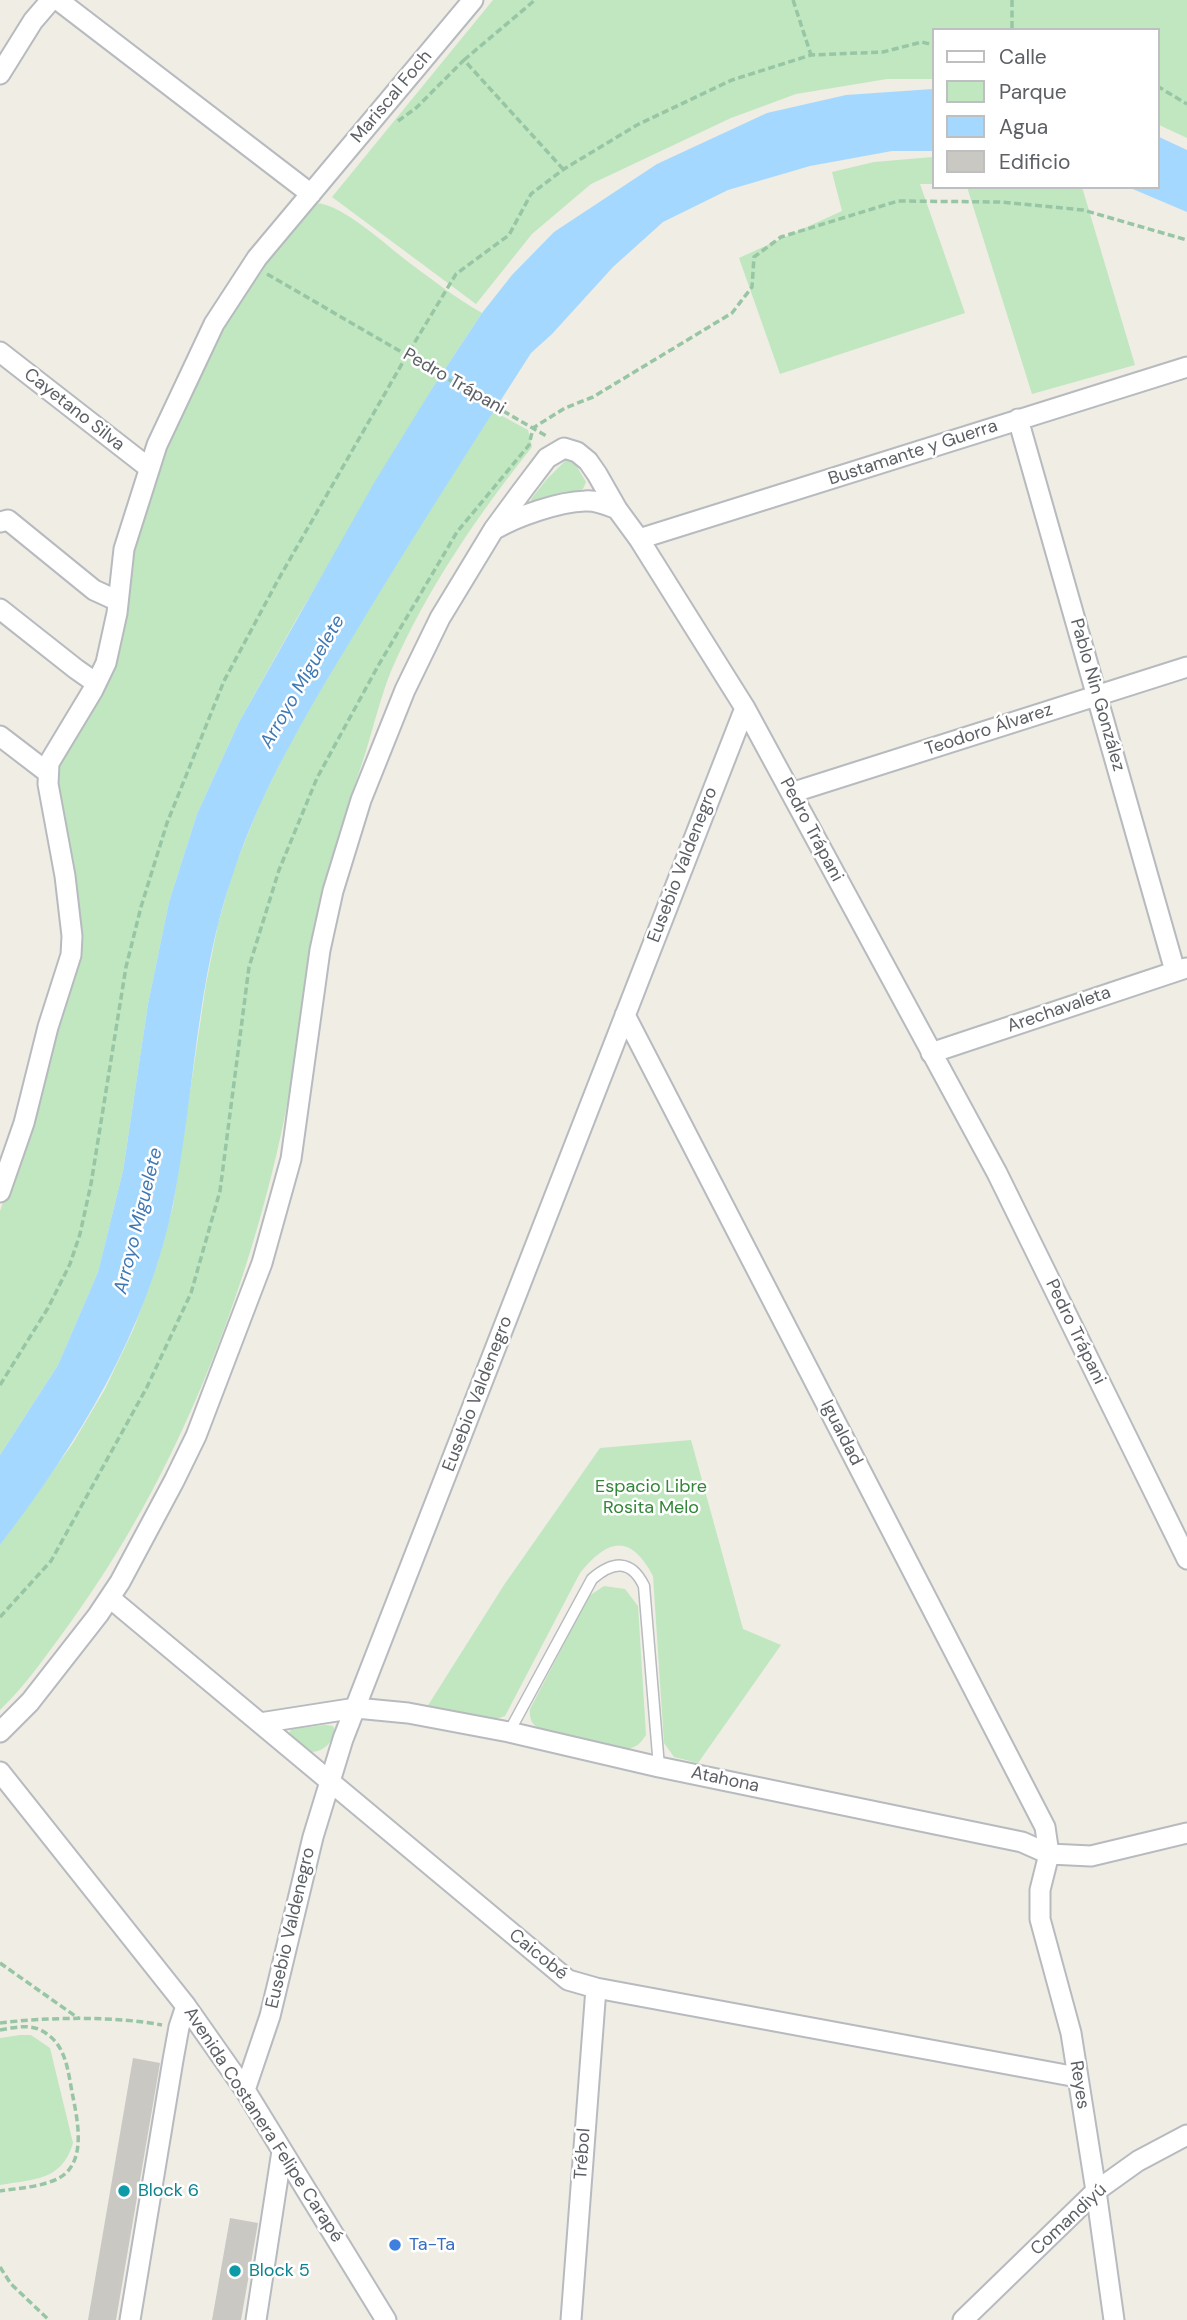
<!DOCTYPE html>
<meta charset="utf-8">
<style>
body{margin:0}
#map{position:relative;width:1187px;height:2320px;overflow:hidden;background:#efede4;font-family:"DM Sans",sans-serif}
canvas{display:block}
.legend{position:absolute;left:932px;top:28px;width:228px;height:161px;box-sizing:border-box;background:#fff;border:2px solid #bebfc1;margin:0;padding:9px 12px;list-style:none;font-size:21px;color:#5c6065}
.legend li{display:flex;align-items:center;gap:14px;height:35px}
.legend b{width:35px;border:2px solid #bebfc1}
</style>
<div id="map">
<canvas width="1187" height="2320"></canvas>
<ul class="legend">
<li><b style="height:9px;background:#fff"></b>Calle</li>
<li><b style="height:19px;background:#c0e7c0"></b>Parque</li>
<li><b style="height:19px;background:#a5d8ff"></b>Agua</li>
<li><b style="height:19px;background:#cac8c2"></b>Edificio</li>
</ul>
</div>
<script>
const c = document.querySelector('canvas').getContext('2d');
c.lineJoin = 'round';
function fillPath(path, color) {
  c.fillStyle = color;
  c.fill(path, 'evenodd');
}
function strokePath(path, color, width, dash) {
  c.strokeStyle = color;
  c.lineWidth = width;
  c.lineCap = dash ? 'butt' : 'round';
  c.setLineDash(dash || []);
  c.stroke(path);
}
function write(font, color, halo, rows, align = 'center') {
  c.font = font + ' "DM Sans",sans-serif';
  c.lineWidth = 5;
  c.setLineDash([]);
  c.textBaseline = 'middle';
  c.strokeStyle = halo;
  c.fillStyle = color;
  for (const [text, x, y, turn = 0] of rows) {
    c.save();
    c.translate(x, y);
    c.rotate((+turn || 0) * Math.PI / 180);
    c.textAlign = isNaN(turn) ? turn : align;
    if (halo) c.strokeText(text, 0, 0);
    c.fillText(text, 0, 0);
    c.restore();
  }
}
fillPath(new Path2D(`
 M493 0H1187V138L1157 124V30H933V79H887L796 94 731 118 591 184 532 234 476 304 332 197Z
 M933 157V184H920L965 313 780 374 739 258 842 211 832 172 874 162Z
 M967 187H1082L1135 365 1032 394Z
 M316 203C343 204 388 247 411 264 434 281 457 299 482 313L433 387 296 620 239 722 197 814 169 902 148 1004 123 1171 98 1272 58 1365 0 1455V1211L31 1124 76 955 56 773 62 756 105 678 133 553 155 475 182 410 213 347 243 297 264 265Z
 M493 411 528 430 532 447C477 516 427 589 391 671 381 696 374 725 366 751 340 829 318 906 305 987 297 1033 293 1080 283 1125 246 1299 175 1479 70 1623 48 1653 27 1684 0 1710V1545L73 1443 105 1389 134 1328 157 1264 173 1206 206 984 218 924 233 871 260 804 294 735 405 548Z
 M567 459 574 462 586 482 583 489 532 503 531 499 547 479Z
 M691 1440 743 1629 781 1645 698 1763 674 1757 664 1743 653 1576C630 1533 608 1539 580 1573L505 1716 494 1720 427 1707 504 1585 600 1448Z
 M604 1586 625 1589 638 1606 646 1735C640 1744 637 1747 627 1749L541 1730C532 1725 529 1719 530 1709L589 1596Z
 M325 1725 333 1726 335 1731C331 1743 325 1751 312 1752L289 1734 291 1729Z
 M20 2035H31L50 2048 73 2143C62 2181 34 2179 0 2185V2038Z`), '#c0e7c0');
fillPath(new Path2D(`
 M933 89V151H892L810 166 728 190 663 222 613 267 552 334 531 353C470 448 409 543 351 640 306 714 262 788 234 871 196 978 195 1093 173 1204 147 1331 78 1443 0 1545V1455L58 1365 98 1272 123 1171 148 1004 169 902 197 814 239 722 374 483 433 387 482 313 512 275 554 232 657 164 767 113 846 95Z
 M1157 136 1187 150V212L1128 187H1157Z`), '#a5d8ff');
fillPath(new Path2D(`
 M133 2058 160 2063 116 2320H88Z
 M230 2218 258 2223 241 2320H212Z`), '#cac8c2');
const service = new Path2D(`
 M509 1732 592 1579C613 1561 631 1559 644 1586L659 1767`);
const minor = new Path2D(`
 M58 0 311 194
 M0 74 33 21 51 0
 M0 352 149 468
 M1018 419 1175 971
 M0 522 8 520 94 590 118 601
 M495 529C518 516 558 502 585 501 597 500 607 505 617 509
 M639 539 1187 367
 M0 609 76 669 96 683
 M0 736 47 772
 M791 793 1187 667
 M625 1015 1045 1827 1049 1854 1040 1890V1919L1071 2033 1096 2191 1114 2320
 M931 1053 1186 968
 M0 1192 24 1123 48 1027 71 955 72 936 65 876 48 784 49 763 93 690 106 663 117 613 124 549 157 445 214 324 257 258 473 0
 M110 1598 568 1980 596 1988 1077 2077
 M260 1723 356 1708 408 1713 509 1732 659 1767 1022 1842 1049 1854 1091 1856 1187 1833
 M0 1732 30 1702 98 1615 120 1582 174 1481 196 1436 262 1263 291 1159 320 950 333 891 361 800 405 690 440 618 494 529 522 491 547 458 564 448 577 452 588 461 597 474 617 509 639 539 745 708 997 1173 1187 1559
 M0 1772 186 2006 245 2090 386 2320
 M245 2090 270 2016 313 1837 343 1739 745 708
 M130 2320 173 2060 179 2027 186 2006
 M256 2320 282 2151
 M571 2320 596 1988
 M963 2320 1096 2191 1138 2161 1187 2135`);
strokePath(service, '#b7babf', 13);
strokePath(minor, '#b7babf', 23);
strokePath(new Path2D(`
 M793 0 811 55
 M1012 0V30
 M464 60 535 0
 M1157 86 1187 104
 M398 121 416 108 464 60 563 169
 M267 274 548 437
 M0 1385 48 1308 70 1264 80 1234 91 1184 126 967 141 907 167 823 224 681 278 580 407 355 456 274 509 235 531 194 564 169 637 125 732 80 811 55 883 52 922 42 933 45
 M0 1617 51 1561 147 1387 191 1293 220 1191 249 967 279 870 317 778 378 666 457 532 529 445 533 428 565 408 593 397 732 313 752 287 754 257 781 237 898 201 1001 202 1083 210 1187 240
 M0 1963 78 2018
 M0 2023C48 2017 115 2016 162 2025
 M0 2030C16 2027 33 2023 47 2034 66 2047 68 2071 72 2092 77 2118 88 2162 59 2178 42 2187 19 2188 0 2191
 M0 2267 11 2284 49 2320`), '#98c6a5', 3.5, [7, 3.5]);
strokePath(service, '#fff', 10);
strokePath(minor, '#fff', 19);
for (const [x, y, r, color] of [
 [124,2191,7,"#0f9aa8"],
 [395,2245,7,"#3f7fe0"],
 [235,2271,7,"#0f9aa8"]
]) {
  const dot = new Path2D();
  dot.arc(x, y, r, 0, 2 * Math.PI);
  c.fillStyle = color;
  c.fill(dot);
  strokePath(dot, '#fff', 2.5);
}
write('18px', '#5c6065', '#fff', [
 ["Mariscal Foch",392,97,-50],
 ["Pedro Trápani",454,382,30],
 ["Cayetano Silva",74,410,38],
 ["Bustamante y Guerra",913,453,-18],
 ["Pablo Nin González",1097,695,74],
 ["Teodoro Álvarez",989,730,-18],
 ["Pedro Trápani",811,830,62],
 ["Eusebio Valdenegro",683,865,-69],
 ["Arechavaleta",1059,1010,-19],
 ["Pedro Trápani",1075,1332,64],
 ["Eusebio Valdenegro",478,1394,-69],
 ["Igualdad",841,1433,63],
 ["Atahona",725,1780,12],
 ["Eusebio Valdenegro",291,1928,-77],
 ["Caicobé",538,1955,39],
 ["Reyes",1079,2085,81],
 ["Avenida Costanera Felipe Carapé",263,2125,57],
 ["Trébol",583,2154,-86],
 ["Comandiyú",1069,2220,-43]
]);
write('18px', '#328637', '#fff', [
 ["Espacio Libre",651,1487],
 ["Rosita Melo",651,1508]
]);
write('18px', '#0d838f', '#fff', [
 ["Block 6",138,2191],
 ["Block 5",249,2271]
], 'left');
write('18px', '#366cbe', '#fff', [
 ["Ta-Ta",409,2245]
], 'left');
write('italic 19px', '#3e78b5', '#fff', [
 ["Arroyo Miguelete",303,682,-60],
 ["Arroyo Miguelete",139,1221,-76]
]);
</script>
